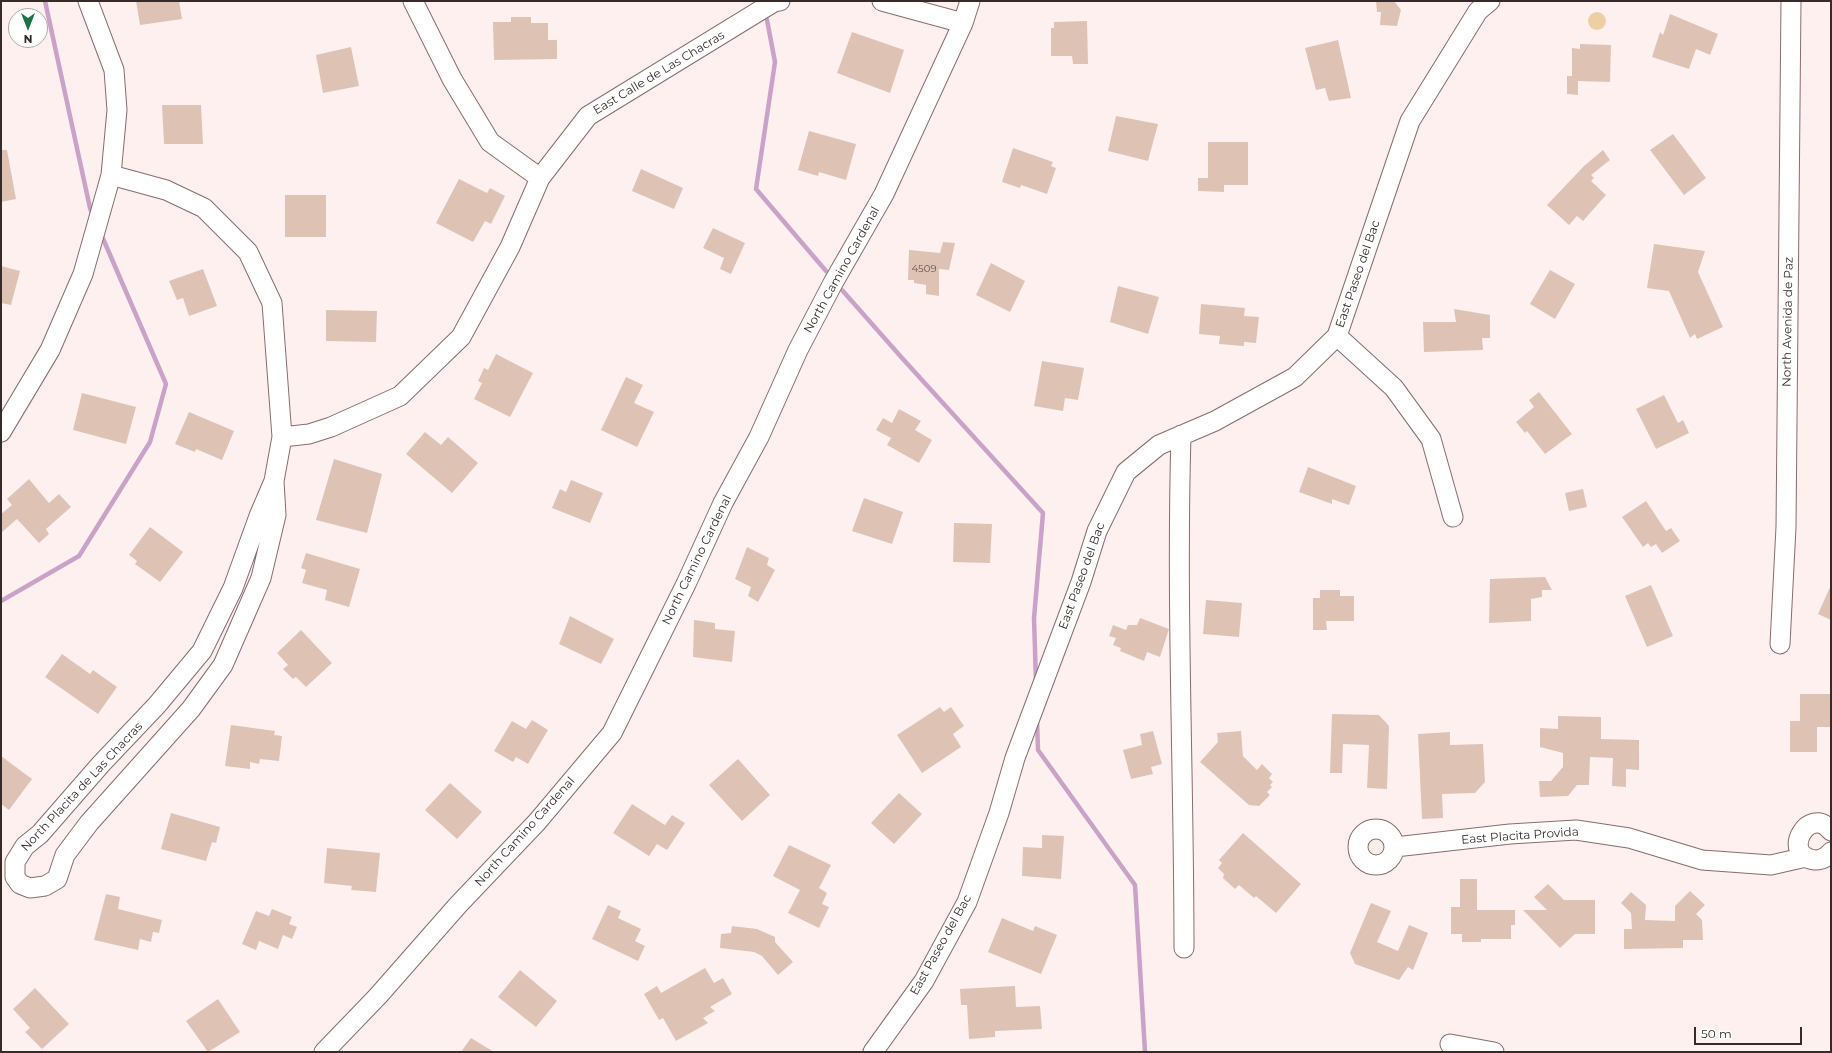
<!DOCTYPE html>
<style>
body{margin:0}
#map{position:relative;width:1832px;height:1053px;overflow:hidden;background:#fef0ef;font-family:Montserrat,sans-serif}
canvas{display:block}
.frame{position:absolute;inset:0;border:2px solid #372b2a;pointer-events:none}
.north{position:absolute;left:8px;top:8px;width:40px;height:40px;box-sizing:border-box;background:#fff;border:1px solid #afaaaa;border-radius:50%;rotate:180deg;font-size:11px;font-weight:700;line-height:16px;text-align:center;color:#372b2a}
.north::after{content:'';display:block;margin:auto;width:14px;height:18px;background:#1a7245;clip-path:polygon(50% 0,100% 100%,50% 72%,0 100%)}
.scale{position:absolute;left:1694px;top:1027px;width:108px;height:18px;box-sizing:border-box;border:2px solid #372b2a;border-top:0;padding-left:5px;font-size:12px;line-height:14px;white-space:nowrap;color:#372b2a;-webkit-text-stroke:3px #fff;paint-order:stroke}
</style>
<div id="map">
<canvas width="1832" height="1053"></canvas>
<div class="frame"></div>
<div class="north">N</div>
<div class="scale">50 m</div>
</div>
<script>
const c = document.querySelector('canvas').getContext('2d');
c.lineJoin = 'round';
function fillPath(path, color) {
  c.fillStyle = color;
  c.fill(path, 'evenodd');
}
function strokePath(path, color, width, dash) {
  c.strokeStyle = color;
  c.lineWidth = width;
  c.lineCap = dash ? 'butt' : 'round';
  c.setLineDash(dash || []);
  c.stroke(path);
}
function write(font, color, halo, rows, align = 'center') {
  c.font = font + ' Montserrat,sans-serif';
  c.lineWidth = 3;
  c.setLineDash([]);
  c.textBaseline = 'middle';
  c.strokeStyle = halo;
  c.fillStyle = color;
  for (const [text, x, y, turn = 0] of rows) {
    c.save();
    c.translate(x, y);
    c.rotate((+turn || 0) * Math.PI / 180);
    c.textAlign = isNaN(turn) ? turn : align;
    if (halo) c.strokeText(text, 0, 0);
    c.fillText(text, 0, 0);
    c.restore();
  }
}
fillPath(new Path2D(`
 M1588 21a9 9 0 1 1 18 0a9 9 0 1 1-18 0Z`), '#eecfa4');
strokePath(new Path2D(`
 M45 1 90 208 93 216
 M767 20 775 62 756 189 826 271
 M842 290 902 358 1043 513 1034 618 1036 682
 M1 601 79 556 150 442 166 384 101 234
 M1037 721 1038 750 1135 885 1145 1052`), '#caa2c8', 4.5);
fillPath(new Path2D(`
 M136 1H179L182 19 140 25Z
 M1376 1H1394L1401 10 1397 26 1380 25 1381 12H1377Z
 M1670 14 1718 34 1710 55 1696 49 1689 69 1652 57 1660 32 1663 35Z
 M511 17H531V23H548V40H557V59L494 60 493 22H511Z
 M1087 21 1088 64H1073L1072 56H1051V28H1054V22Z
 M852 32 904 50 890 93 837 73Z
 M1338 40 1351 98 1329 101 1325 88 1316 90 1305 48Z
 M1580 44 1611 45 1610 82 1578 81V95L1567 94V76H1572V48L1580 49Z
 M351 47 359 86 323 93 316 55Z
 M162 105H201L203 144H164Z
 M1116 116 1158 124 1148 161 1108 151Z
 M809 131 856 144 846 180 819 172 818 176 798 170Z
 M1673 134 1706 178 1684 195 1650 150Z
 M1208 142H1248V185H1224V192L1198 191V178H1208Z
 M1013 148 1053 162 1051 166 1056 168 1047 194 1021 185 1020 188 1002 182Z
 M1 150H7L16 199 1 202Z
 M1603 150 1610 160 1591 175 1594 178 1591 181 1606 195 1583 221 1577 216 1569 225 1547 205 1584 166Z
 M641 169 683 188 674 209 632 191Z
 M459 179 487 193 490 188 505 196 491 224 485 221 473 242 436 223Z
 M285 195H326V237H285Z
 M713 228 745 243 731 274 720 269 724 258 703 248Z
 M943 242 955 243 949 270 939 269V296L926 294V285L914 283V280H908L909 250 940 253Z
 M1654 244 1705 251 1698 272 1723 327 1697 339 1695 334 1690 338 1669 291 1647 288Z
 M991 263 1025 281 1010 312 976 295Z
 M1 266 20 271 11 305 1 303Z
 M203 269 217 306 189 316 183 298 177 300 169 281Z
 M1550 270 1575 284 1555 319 1530 304Z
 M1118 286 1159 297 1148 334 1110 322Z
 M1201 304 1245 308 1244 316 1259 317 1256 343 1244 342V346L1219 344 1220 336 1199 334Z
 M1454 309 1490 315V338H1482L1483 350 1424 352 1423 322H1456Z
 M326 310 377 311 376 342 326 341Z
 M496 354 533 373 510 417 474 399 482 383 478 381 484 368 488 370Z
 M1042 361 1084 368 1078 400 1065 398 1063 411 1034 406Z
 M626 377 643 385 634 403 654 412 637 447 601 430Z
 M1539 392 1572 434 1545 454 1527 431 1525 433 1516 422 1534 407 1529 400Z
 M82 393 136 407 126 444 73 430Z
 M1664 395 1678 423 1683 420 1689 433 1656 449 1636 409Z
 M899 409 921 421 915 430 932 440 919 463 887 445 891 438 876 430 883 418 892 423Z
 M189 412 234 431 222 460 196 449 195 452 175 444Z
 M425 432 441 445 448 437 478 463 452 493 406 454Z
 M334 459 382 474 367 533 316 520Z
 M1308 467 1356 486 1349 505 1332 499V504L1299 492Z
 M29 479 49 503 59 494 71 507 46 529 49 534 39 543 17 519 1 533V514L12 505 7 499Z
 M571 480 603 493 590 523 552 508 560 489 566 492Z
 M1583 489 1587 507 1569 511 1565 493Z
 M864 498 903 512 892 544 852 531Z
 M1646 501 1666 531 1671 528 1680 541 1662 553 1656 544 1651 547 1648 543 1643 547 1622 517Z
 M954 523 992 524 990 563 953 562Z
 M150 527 183 552 160 582 135 564 137 561 129 555Z
 M747 547 769 558 767 565 775 570 758 602 748 596 751 587 735 579Z
 M306 553 360 569 349 607 325 600 327 590 302 583 306 570 301 568Z
 M1545 577 1552 590H1542V597L1531 599V621L1489 623 1490 579Z
 M1651 585 1673 636 1647 647 1625 596Z
 M1831 585V620L1818 614Z
 M1320 590H1340V596H1354V621H1326L1327 630H1313V598H1320Z
 M1206 600 1242 603 1239 637 1203 634Z
 M570 616 614 639 601 664 559 644Z
 M1140 618 1169 629 1160 657 1147 652 1144 661 1120 651 1121 648 1113 645 1116 638 1109 636 1113 625 1126 630 1128 625H1137Z
 M694 620 715 623V629L735 631 732 662 693 657Z
 M301 630 332 663 306 687 296 677 293 679 283 669 288 665 277 653Z
 M62 654 90 674 93 670 117 687 98 714 45 677Z
 M1800 694H1831V727H1817V752H1790V721H1800Z
 M940 707 944 712 951 707 964 726 953 734 961 747 922 773 897 735Z
 M1332 714 1379 715 1389 726 1387 789 1367 788 1369 745 1343 744 1342 773H1330Z
 M1558 716 1601 717V739L1639 740V770L1626 769V787L1612 786 1613 758 1590 757 1589 785H1577L1568 796 1540 797 1539 781H1551L1563 767V753L1540 747V728L1558 729Z
 M532 720 548 730 528 764 516 757 513 762 494 751 512 721 526 729Z
 M231 725 275 731 274 735 282 736 279 761 260 759 259 764 250 762V769L225 766Z
 M1153 731 1162 764 1151 767 1153 774 1131 779 1123 750 1142 745 1140 734Z
 M1241 731 1243 756 1257 770 1262 764 1272 774 1269 778 1273 782 1270 785 1272 787 1267 792 1270 795 1259 806 1249 805 1200 762 1218 742 1217 733Z
 M1450 732V745L1483 744 1485 782 1475 793 1442 794 1443 818 1422 819 1418 734Z
 M1 756 32 779 9 810 1 804Z
 M738 759 770 795 742 821 709 785Z
 M450 783 482 812 457 839 425 810Z
 M899 793 922 814 894 844 871 823Z
 M632 804 665 825 672 815 685 823 667 850 657 844 649 856 613 833Z
 M171 813 220 827 216 843 212 842 206 861 161 849Z
 M1243 833 1301 884 1276 913 1256 896 1254 898 1239 885 1235 889 1223 878 1224 874 1218 868 1222 863 1219 860Z
 M1042 835 1064 836 1061 879 1022 876 1023 847 1042 848Z
 M789 845 831 865 819 888 827 893 822 904 829 907 819 928 788 913 800 890 773 876Z
 M327 848 380 853 376 892 351 890 352 886 324 883Z
 M1460 879H1477V910H1515V925H1511V939H1481V942H1462V934H1451V907H1460Z
 M1548 884 1564 900H1595V934H1575L1560 948 1523 910H1547L1534 897Z
 M1690 891 1705 905 1696 914 1702 920 1703 940H1683V948L1624 949V929H1632L1631 913 1621 903 1631 892 1646 905 1645 920 1675 921V906Z
 M106 894 120 897 118 909 162 920 159 933 153 932 151 942 140 939 138 950 94 940Z
 M1371 903 1391 911 1377 942 1398 951 1409 925 1428 933 1413 970 1408 967 1399 980 1355 964 1350 953Z
 M608 905 621 911 618 918 641 929 635 941 645 946 638 961 592 939Z
 M272 909 292 917 289 924 297 927 292 939 283 935 278 949 259 941 256 950 242 944 256 911 269 916Z
 M1002 918 1033 931 1035 926 1057 935 1041 974 988 952Z
 M732 926 757 929 775 937V942L793 962 778 975 762 956 754 952 720 948 721 934 731 933Z
 M705 968 714 983 723 978 732 994 710 1007 715 1011 703 1018 708 1023 676 1041 663 1018 659 1020 644 994 657 986 661 993Z
 M520 970 557 1001 536 1027 498 997Z
 M1015 986 1016 1007 1040 1006 1042 1029 995 1031V1037L969 1039 967 1005H961L960 989Z
 M35 988 69 1024 42 1049 25 1032 30 1028 13 1009Z
 M218 999 240 1032 208 1052 186 1021Z
 M471 1038 494 1052H461Z`), '#dec3b5');
const minor = new Path2D(`
 M413 1 452 79 490 142 540 178
 M882 1 963 23
 M111 175 166 190 204 208 248 252 272 303 282 437 274 481 276 515 261 578 223 665 191 709 89 823 65 855 57 879 45 886 30 888 20 884 15 877V862L25 846 40 834 101 764 157 705 202 651 233 588 259 516 274 481
 M1337 336 1394 388 1431 439 1453 517
 M1 432 50 350 83 274 111 175 117 110 114 70 88 1
 M1181 435C1176 606 1184 777 1184 948
 M282 437 309 434 331 427 400 396 461 337 510 247 540 178 588 116 774 2 780 1
 M1780 644 1786 527 1791 1
 M1358 847a18 18 0 1 1 36 0a18 18 0 1 1-36 0Z
 M1831 831C1809 803 1779 856 1815 860 1821 860 1827 857 1831 852
 M1395 847 1510 834 1576 830 1629 838 1702 860 1771 865 1806 857
 M1450 1044 1494 1052
 M324 1052 378 996 458 905 537 822 612 733 686 584 723 503 759 437 798 350 833 283 884 194 963 23 970 1
 M873 1052 924 981 967 902 999 813 1015 758 1081 582 1097 531 1126 472 1159 445 1215 421 1295 377 1337 336 1410 121 1478 11 1490 1`);
strokePath(minor, '#896c6b', 21);
strokePath(minor, '#fff', 19);
write('10px', '#61514d', null, [
 ["4509",924,269]
]);
write('12px', '#372b2a', '#fff', [
 ["East Calle de Las Chacras",659,73,-31],
 ["North Camino Cardenal",842,270,-61],
 ["East Paseo del Bac",1358,274,-71],
 ["North Avenida de Paz",1788,322,-89],
 ["North Camino Cardenal",697,560,-64],
 ["East Paseo del Bac",1082,576,-70],
 ["North Placita de Las Chacras",82,787,-47],
 ["North Camino Cardenal",525,832,-48],
 ["East Placita Provida",1520,836,-4],
 ["East Paseo del Bac",941,945,-61]
]);
</script>
